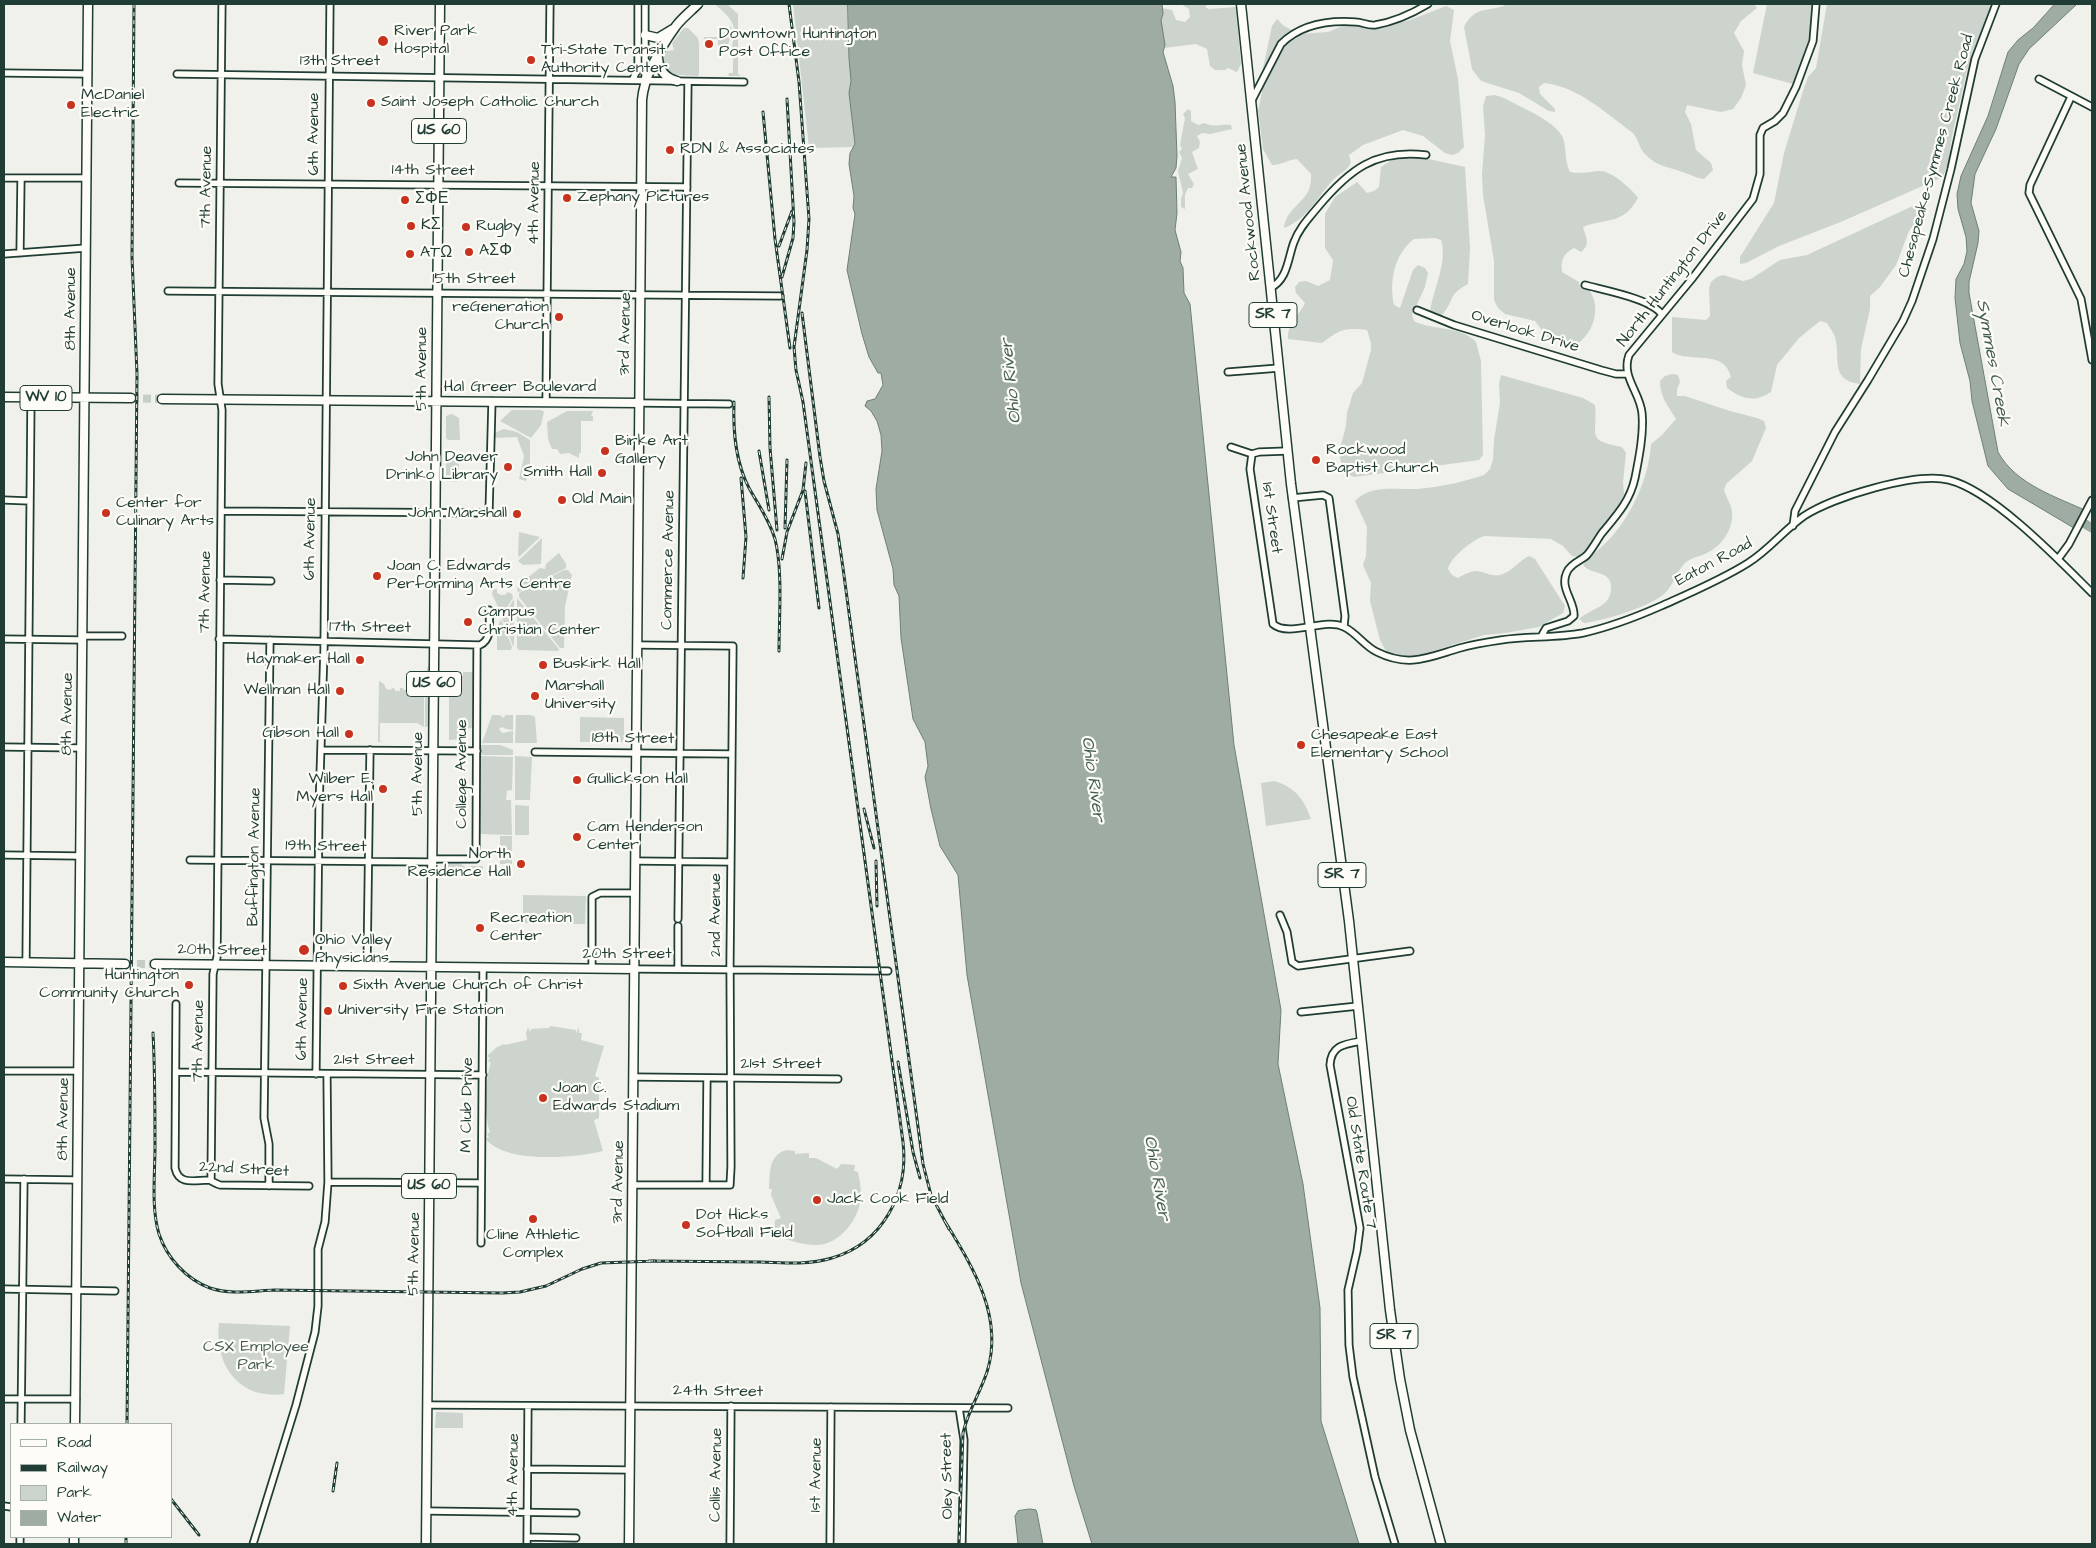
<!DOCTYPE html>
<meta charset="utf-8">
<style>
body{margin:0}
#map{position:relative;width:2096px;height:1548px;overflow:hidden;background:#f0f1eb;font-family:"Architects Daughter",sans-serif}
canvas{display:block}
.frame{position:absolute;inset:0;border:5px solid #1f3d34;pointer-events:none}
.legend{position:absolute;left:10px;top:1423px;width:162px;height:115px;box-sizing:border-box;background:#fdfcf7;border:1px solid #a4b0a9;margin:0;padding:6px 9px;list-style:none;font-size:15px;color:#1f3d34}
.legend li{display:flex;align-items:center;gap:10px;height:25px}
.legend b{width:25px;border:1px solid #a4b0a9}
</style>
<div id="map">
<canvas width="2096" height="1548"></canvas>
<div class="frame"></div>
<ul class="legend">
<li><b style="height:6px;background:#fdfcf7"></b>Road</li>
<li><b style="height:6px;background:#1f3d34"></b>Railway</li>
<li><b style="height:14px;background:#cdd3cd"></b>Park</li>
<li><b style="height:14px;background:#9faca4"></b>Water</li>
</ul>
</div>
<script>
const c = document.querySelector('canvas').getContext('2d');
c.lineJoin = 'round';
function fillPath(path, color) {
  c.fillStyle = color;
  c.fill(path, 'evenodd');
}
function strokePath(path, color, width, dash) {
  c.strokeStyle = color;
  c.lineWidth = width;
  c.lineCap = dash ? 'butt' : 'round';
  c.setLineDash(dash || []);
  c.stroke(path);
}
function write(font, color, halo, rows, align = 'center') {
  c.font = font + ' "Architects Daughter",sans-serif';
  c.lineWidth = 4.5;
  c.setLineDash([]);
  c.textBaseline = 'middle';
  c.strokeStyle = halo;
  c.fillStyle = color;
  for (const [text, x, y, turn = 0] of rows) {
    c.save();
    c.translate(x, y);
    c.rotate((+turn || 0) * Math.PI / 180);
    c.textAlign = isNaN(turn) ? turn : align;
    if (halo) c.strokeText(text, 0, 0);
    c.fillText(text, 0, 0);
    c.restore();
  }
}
fillPath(new Path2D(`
 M715 4H727L738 14V74L741 76H728L729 73H733V55L737 54V50H730C733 47 732 46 733 41 738 21 726 15 715 4Z
 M793 4H848L849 58 851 81 849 93 855 144 853 147 809 148Z
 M1181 4H1204L1207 5 1205 7 1209 9 1236 7 1241 64 1237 72 1228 68 1225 70H1215L1210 66 1207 49 1196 44 1164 48 1160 20 1162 8 1172 10 1176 20 1185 22 1190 17 1189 9Z
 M1508 4H1754L1757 8 1741 21 1734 33 1744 51 1742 65 1746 85 1741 98 1733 109 1721 112 1687 105 1685 112 1691 124 1696 150 1711 163 1713 170 1704 179C1696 178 1692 175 1685 173 1668 166 1658 168 1644 153 1639 147 1638 139 1633 133 1606 113 1577 86 1544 83L1539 87 1540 94 1555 109V112L1549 111 1519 93 1481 81 1472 69 1464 27C1476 4 1489 13 1508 4Z
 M1767 4H1812L1810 37 1793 84 1753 73Z
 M1827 4H1993L1967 71 1952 136 1949 160 1943 177 1843 221 1779 246 1746 263 1740 264V257L1774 203 1784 153 1803 91 1808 77 1816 68Z
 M1446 6 1454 10 1450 41 1458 79 1464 147 1458 153 1452 155 1445 153 1423 136 1403 130 1363 145 1349 155C1350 159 1352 162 1349 166 1346 171 1339 174 1334 179 1318 196 1308 219 1284 228 1286 208 1307 202 1310 186 1311 183 1311 178 1311 174L1297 159C1288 160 1281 165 1272 165L1263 149 1258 111 1262 92V73L1272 26 1277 19 1284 26 1300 34 1328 32 1345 25 1393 24 1410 20Z
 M731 26 732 34 726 50H718V39H703L705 37H718Z
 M684 28H688L698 38 699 43V74L698 76C680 75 653 77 667 51L674 50 672 43Z
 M1495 95 1504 98C1520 107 1556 121 1563 138 1567 150 1564 161 1570 172 1581 174 1589 172 1599 171 1611 170 1632 189 1638 198 1622 226 1608 217 1583 227 1586 238 1591 244 1581 252L1574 248C1564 253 1560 260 1562 272L1579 282V285L1586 286C1603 304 1595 334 1574 346L1556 341 1547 337 1535 321 1505 314 1498 308 1494 300V261L1483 195 1482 174 1485 135 1483 106 1486 96Z
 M1188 109 1191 111V121L1198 125 1205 123C1213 128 1222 124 1231 125L1232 129 1210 134 1202 133 1197 136 1200 142 1199 148 1192 152 1198 169 1188 174 1194 184 1192 188H1188L1185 195V209L1181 207V199L1183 193 1178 171 1182 158 1179 152 1182 149 1180 145 1185 118 1183 114Z
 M1411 155 1465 167 1470 248 1468 284C1447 295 1455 300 1442 315L1435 316 1430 312C1433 289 1448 263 1441 240L1435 238 1414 239C1394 254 1389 282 1394 305L1400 308 1413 270 1418 265 1425 268 1428 273 1425 287 1412 315 1414 321C1433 331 1460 325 1476 342L1481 361 1483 455 1479 460 1354 477 1343 472 1339 452 1346 426 1347 413 1353 393 1362 383 1371 350V343L1367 330C1344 327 1339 330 1322 343L1288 339C1287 324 1299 316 1305 303L1296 293 1295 287 1299 282 1306 281 1318 286 1330 280 1333 260 1325 248V214L1335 197 1357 182 1367 193 1374 191 1379 187 1381 167 1398 156Z
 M1930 198 1926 210 1909 231 1896 265 1880 287 1870 296V309L1861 349 1860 384C1829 380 1841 358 1835 337 1833 332 1830 328 1827 323L1820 321 1799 338 1777 365 1771 392C1754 403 1742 399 1727 388L1726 381 1731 377C1724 348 1690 364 1672 352V317L1706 320 1710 316 1709 288 1711 282 1717 277 1723 275 1743 281 1751 279 1780 260 1807 255Z
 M1672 374 1678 375 1680 382 1677 389V396H1685L1730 411 1757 418 1764 421 1766 428 1752 461 1726 484 1724 490C1726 497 1731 504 1732 511 1734 530 1721 547 1705 554 1698 557 1690 558 1685 563 1676 572 1674 584 1666 592 1653 606 1603 621 1584 623L1579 619C1587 612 1598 609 1606 602 1611 597 1614 583 1607 577 1599 571 1590 573 1583 565 1592 554 1604 546 1613 535 1634 511 1649 475 1651 444L1662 435 1676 419C1668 406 1660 397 1660 381L1665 376Z
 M1501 375 1583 398 1595 405C1598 436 1585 440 1622 447L1626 453 1623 482 1624 495 1618 507 1589 548 1579 557 1572 556 1563 546 1551 539 1484 536C1472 540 1450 558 1448 569L1452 575 1458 578C1463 575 1470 571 1476 571 1484 571 1491 577 1500 575 1512 572 1518 561 1529 556L1535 559 1565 606 1563 613 1539 627 1505 633 1484 635 1421 655 1407 657 1387 653 1380 640 1370 601 1371 583 1363 565 1366 556 1367 527 1355 501C1370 484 1398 490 1418 489 1439 487 1464 482 1484 475L1490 469 1493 459 1494 440 1500 403 1499 384Z
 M512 410H541L544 412 541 425 531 438 500 421Z
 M567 411H593L591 416H593V421H581V453H579V458L569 453 560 454 557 449H552L548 439 547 422Z
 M452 414 459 418 460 440H448L446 438V416Z
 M504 429 517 432 530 440V468L526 481 519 479 524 456 517 437 494 438V433Z
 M447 458H459V479H457V482L446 481V459Z
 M519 532 540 537 519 557 518 555Z
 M542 538 541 564 523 565 518 561Z
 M559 553 566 564V568L519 592 517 591 518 585 540 568 545 569 546 564Z
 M564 570H568L572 575 565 606 564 648H560L519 597V593Z
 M493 589H497V593L501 595H505L508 592 512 594 513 598 502 615 492 594Z
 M517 598 559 649 558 651 519 650 517 648Z
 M514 599V645L513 646 502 618Z
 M501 619 512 647 511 650H497V627Z
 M429 664V724L427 727H425V674Z
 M463 672H473L472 728 463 729V739L449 740V676H463Z
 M379 681 384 684 386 689 391 690 392 688 395 689V691H400V688H403L404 690 409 689V687L411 686 413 687 417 685 416 683 419 681 424 688V727L417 723H380V741H384L378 742Z
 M492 715H500L503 718 506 715H513V730L506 729 502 727 499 729 502 733 513 731V743H482Z
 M516 715H531L535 717 537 743H515Z
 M580 717 624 718V742H580Z
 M481 745H500L513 750V755H482L481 754Z
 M479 756 513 757 512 790 506 791H507L506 800H511L512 835 480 834Z
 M515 756 532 757 530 800H515Z
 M1274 781C1295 787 1304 799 1311 819L1266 826 1261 783Z
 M515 805 529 806V835H515Z
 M500 836H512V864H500Z
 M443 862H459L468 870 470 866H483V876H453V874H443Z
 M523 895 586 896 585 924 523 923Z
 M550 1026 576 1030V1033L579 1027V1033H582L581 1040 604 1046 595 1076 599 1078V1118L594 1120 603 1151C575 1158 505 1164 486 1139L489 1137 487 1134 490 1132C484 1117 485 1078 491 1063L488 1061 490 1058 487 1056 497 1047 504 1044 505 1045 527 1040 526 1033 528 1027 530 1032 531 1029 549 1028Z
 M786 1150 795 1151V1154L809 1153V1158H816L837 1169 841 1164 855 1165 854 1171 858 1172C860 1182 862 1192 860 1203 856 1223 837 1246 815 1245 804 1245 792 1241 781 1238L780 1235H774L775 1220 781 1218 771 1195 772 1189H769C770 1173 768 1156 786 1150Z
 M219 1323 290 1326 284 1394C239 1400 214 1365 219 1323Z
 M436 1412 463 1413V1428H435Z`), '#cdd3cd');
const water = new Path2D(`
 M848 4H1162L1163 14 1161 20 1165 45 1163 52 1173 86 1175 102 1177 156 1176 168 1171 177H1176L1177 213 1175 230 1181 252 1180 261 1183 268 1184 293 1190 304 1234 745 1281 1010 1278 1064 1303 1184 1320 1308 1321 1421 1359 1544H1092L1074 1486 1021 1283 967 975 958 875 940 846 931 809 925 777 928 766 925 742 913 719 901 638 899 596 894 585 893 569 877 510 876 489 882 451 881 435 877 421 871 411 865 406 867 401 875 399 883 385 881 373H878L869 357 862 334 847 270 855 214 853 208 854 196 849 164 850 153 855 144 849 93 851 81 849 58Z
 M2055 4H2077L2029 49 2019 64 1996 129 1975 174 1971 203 1979 231 1978 243 1969 282V293L1998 452C2016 485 2057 497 2089 512L2079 531 2008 489 1988 466 1972 401 1970 381 1960 343 1955 298 1956 279 1964 264 1967 251 1966 237 1958 209 1957 194 1961 176 1988 116 2008 52 2018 40 2033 28Z
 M1030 1509 1036 1510 1037 1513 1043 1544H1018L1015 1516 1018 1511Z`);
fillPath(water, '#9faca4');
strokePath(water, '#6c8077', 1);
strokePath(new Path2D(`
 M2073 517 2092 528`), '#9faca4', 9);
strokePath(new Path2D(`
 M131 398 162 399
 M125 964H155`), '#c6cdc6', 8, [8, 4]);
const minor = new Path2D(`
 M4 73 88 74
 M177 74 744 82
 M633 79 638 68V4
 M2039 79 2092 107
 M645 81V4
 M2071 97 2030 185 2029 193 2081 299 2092 360
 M1251 102 1281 44C1301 24 1328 20 1356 22 1362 22 1368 26 1375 25 1393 22 1413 13 1428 4
 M4 178H87
 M179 183 687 187
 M20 253 21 178
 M4 254 86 248
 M1585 285C1603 290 1653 299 1662 315
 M1270 288C1288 280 1288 257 1294 242 1299 228 1309 218 1318 207 1349 170 1375 149 1426 155
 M168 291 780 296
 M1417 310 1454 325 1601 370 1616 374H1627
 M1228 372 1279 368
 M546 402 550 4
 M639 403 729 404
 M1231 447 1252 454
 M1287 451 1259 452 1252 454 1250 469 1273 624C1289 638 1325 617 1344 627 1357 633 1364 646 1377 652 1409 668 1429 657 1460 648 1474 644 1487 642 1501 640 1528 636 1556 638 1583 633 1610 627 1636 617 1661 606 1690 593 1721 580 1748 563 1769 550 1784 530 1804 516 1833 497 1915 472 1949 480 1993 491 2059 560 2092 593
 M1292 498 1323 495 1329 498 1345 616 1344 626
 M4 500 30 501
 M221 511 489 513 492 401
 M1793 526 1795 511 1835 432 1868 380 1903 321 1912 301 1933 239 1951 169 1975 59 1996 4
 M2058 559 2069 544 2092 500
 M220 580 271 581
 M1542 635 1546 628 1568 621 1574 616C1575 601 1559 588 1567 572 1571 563 1581 561 1587 555 1593 548 1597 540 1602 533 1617 515 1630 501 1635 478 1639 458 1644 433 1642 413 1640 392 1621 377 1629 355L1691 280 1753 199 1760 174V135L1763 128 1775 121 1783 113 1796 87 1813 41 1816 4
 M82 636H122
 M4 639 82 640
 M219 639 480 645C493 639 489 622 489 610
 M4 747 81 748
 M321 750 477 751
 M535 752 732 754
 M4 855 80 856
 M432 859H476L477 645
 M190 860 432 862
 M635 861 731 862
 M1280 915 1287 932 1292 962 1298 966 1410 951
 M678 919 688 82
 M26 962 31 398
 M367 966 370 750
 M592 969V897L600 893H635
 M635 969 888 971
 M678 969V926
 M176 1004 175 1168C179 1186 195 1180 209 1180 212 1181 216 1184 220 1185L309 1186
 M1301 1012 1358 1006
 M1362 1041C1345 1044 1331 1045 1330 1065L1360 1228 1357 1251 1348 1290 1349 1345 1353 1377 1375 1477 1395 1544
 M4 1071H78
 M176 1072 483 1075
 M316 1074 319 808 324 649 330 4
 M633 1077 838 1079
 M4 1179 77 1180
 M211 1180 213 974 217 957 222 410 218 384 222 4
 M328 1182 481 1183
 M632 1185H730L731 1167 730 963 733 646 637 645
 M706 1185 707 1078
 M269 1186V1144L264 1118 270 640
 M481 1243 483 967
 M4 1289 115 1291
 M4 1399H76
 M428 1405 1008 1408
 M959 1408 964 1440 962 1544
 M21 1424 24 1179
 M527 1469 630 1470
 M4 1506 11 1507
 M427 1511 576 1513
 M527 1537 576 1538
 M20 1544V1537
 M253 1544 296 1405 315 1332 318 1306V1249L325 1222 328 1182 327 1075
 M527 1544 528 1406
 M730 1544 731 1406
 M830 1544 831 1407`);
const major = new Path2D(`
 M1241 4 1291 484 1349 921 1390 1310 1400 1379 1410 1430 1441 1544
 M645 35 658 38 673 29
 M658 58C659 70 665 78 677 81
 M4 397 131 398
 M162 399 639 403
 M637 666 642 100C644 75 661 47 676 26 682 18 691 11 698 4
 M4 962 125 964
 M155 964 635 969
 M75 1424 88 4
 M74 1544V1537
 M426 1544 440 4
 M629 1544 637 670`);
strokePath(minor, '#1f3d34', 9);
strokePath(major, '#1f3d34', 11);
strokePath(minor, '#fdfcf7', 5.5);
strokePath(major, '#fdfcf7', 8);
const rail = new Path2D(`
 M763 112 775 239 790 348
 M779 246 792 211
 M782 277 793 238 794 222 787 99
 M802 313 820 457 824 481 838 534 843 568 923 1164 931 1195 949 1229
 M769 397 770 448 777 530
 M734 402C733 431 735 461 749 488 759 506 769 519 775 539 783 571 779 617 779 651
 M759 451 769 510
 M741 478 746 537 743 578
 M805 491 819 608
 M785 528 787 460
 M782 559 787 532 803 490 806 463
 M864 809 874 848
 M876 861 877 906
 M153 1033C155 1071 155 1109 155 1147 155 1175 151 1207 159 1234 167 1258 186 1279 210 1288 231 1295 252 1291 274 1290L502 1293 520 1292 546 1286 582 1269 601 1263 655 1261
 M898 1062 913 1152 920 1178
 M946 1223C974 1269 1004 1318 987 1372 980 1393 968 1411 963 1433L959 1544
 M649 1261C686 1261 723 1262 760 1262 783 1263 809 1265 832 1258 883 1243 909 1193 903 1142L803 402 796 370 794 347 807 250 809 219 799 82 789 4
 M127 1424 137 374 132 257 134 4
 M333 1491 337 1463
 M171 1499 199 1535
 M126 1544V1537`);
strokePath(rail, '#1f3d34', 3);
strokePath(rail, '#fdfcf7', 1, [4]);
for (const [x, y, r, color] of [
 [383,41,6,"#c8321e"],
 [709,44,5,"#c8321e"],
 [531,60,5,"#c8321e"],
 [371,103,5,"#c8321e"],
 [71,105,5,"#c8321e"],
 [670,150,5,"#c8321e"],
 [567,198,5,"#c8321e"],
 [405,200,5,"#c8321e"],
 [411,226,5,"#c8321e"],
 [466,227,5,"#c8321e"],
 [469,252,5,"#c8321e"],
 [410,254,5,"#c8321e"],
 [559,317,5,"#c8321e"],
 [605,451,5,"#c8321e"],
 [1316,460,5,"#c8321e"],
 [508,467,5,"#c8321e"],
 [602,473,5,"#c8321e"],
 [562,500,5,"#c8321e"],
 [106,513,5,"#c8321e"],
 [517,514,5,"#c8321e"],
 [377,576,5,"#c8321e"],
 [468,622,5,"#c8321e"],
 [360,660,5,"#c8321e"],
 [543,665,5,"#c8321e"],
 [340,691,5,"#c8321e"],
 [535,696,5,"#c8321e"],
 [349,734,5,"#c8321e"],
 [1301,745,5,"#c8321e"],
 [577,780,5,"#c8321e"],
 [383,789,5,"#c8321e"],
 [577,837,5,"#c8321e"],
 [521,864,5,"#c8321e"],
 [480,928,5,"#c8321e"],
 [304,950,6,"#c8321e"],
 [189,985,5,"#c8321e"],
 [343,986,5,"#c8321e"],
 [328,1011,5,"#c8321e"],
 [543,1098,5,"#c8321e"],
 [817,1200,5,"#c8321e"],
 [533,1219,5,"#c8321e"],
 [686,1225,5,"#c8321e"]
]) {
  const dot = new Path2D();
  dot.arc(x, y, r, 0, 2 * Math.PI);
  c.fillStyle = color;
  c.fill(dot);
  strokePath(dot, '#fdfcf7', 2);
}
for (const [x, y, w] of [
 [439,131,55],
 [1273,315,48],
 [46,398,52],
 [434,684,55],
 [1342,875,48],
 [429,1186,55],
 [1394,1336,48]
]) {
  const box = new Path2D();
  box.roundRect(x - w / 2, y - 12.5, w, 25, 4);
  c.fillStyle = '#fdfcf7';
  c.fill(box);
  strokePath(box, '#1f3d34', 1);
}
write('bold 15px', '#1f3d34', null, [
 ["US 60",439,131],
 ["SR 7",1273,315],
 ["WV 10",46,398],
 ["US 60",434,684],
 ["SR 7",1342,875],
 ["US 60",429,1186],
 ["SR 7",1394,1336]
]);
write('16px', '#1f3d34', '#fdfcf7', [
 ["River Park",394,32],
 ["Hospital",394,50],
 ["Downtown Huntington",719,35],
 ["Post Office",719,53],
 ["Tri-State Transit",541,51],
 ["Authority Center",541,69],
 ["McDaniel",81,96],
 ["Electric",81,114],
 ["Saint Joseph Catholic Church",381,103],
 ["RDN & Associates",680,150],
 ["Zephany Pictures",577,198],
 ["ΣΦΕ",415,200],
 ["KΣ",421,226],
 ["Rugby",476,227],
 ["AΣΦ",479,252],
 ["ATΩ",420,254],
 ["reGeneration",549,308,"right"],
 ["Church",549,326,"right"],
 ["Birke Art",615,442],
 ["Gallery",615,460],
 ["Rockwood",1326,451],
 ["Baptist Church",1326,469],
 ["John Deaver",498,458,"right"],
 ["Drinko Library",498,476,"right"],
 ["Smith Hall",592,473,"right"],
 ["Old Main",572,500],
 ["Center for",116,504],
 ["Culinary Arts",116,522],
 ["John Marshall",507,514,"right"],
 ["Joan C. Edwards",387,567],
 ["Performing Arts Centre",387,585],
 ["Campus",478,613],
 ["Christian Center",478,631],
 ["Haymaker Hall",350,660,"right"],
 ["Buskirk Hall",553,665],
 ["Marshall",545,687],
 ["University",545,705],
 ["Wellman Hall",330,691,"right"],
 ["Gibson Hall",339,734,"right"],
 ["Chesapeake East",1311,736],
 ["Elementary School",1311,754],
 ["Wilber E.",373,780,"right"],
 ["Myers Hall",373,798,"right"],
 ["Gullickson Hall",587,780],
 ["Cam Henderson",587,828],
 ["Center",587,846],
 ["North",511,855,"right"],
 ["Residence Hall",511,873,"right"],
 ["Recreation",490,919],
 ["Center",490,937],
 ["Ohio Valley",315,941],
 ["Physicians",315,959],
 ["Huntington",179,976,"right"],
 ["Community Church",179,994,"right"],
 ["Sixth Avenue Church of Christ",353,986],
 ["University Fire Station",338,1011],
 ["Joan C.",553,1089],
 ["Edwards Stadium",553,1107],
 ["Jack Cook Field",827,1200],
 ["Dot Hicks",696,1216],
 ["Softball Field",696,1234],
 ["Cline Athletic",533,1236,"center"],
 ["Complex",533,1254,"center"]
], 'left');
write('16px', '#1f3d34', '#fdfcf7', [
 ["13th Street",340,62],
 ["6th Avenue",315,134,-90],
 ["Chesapeake-Symmes Creek Road",1937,156,-75],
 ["14th Street",433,171,1],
 ["7th Avenue",207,187,-89],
 ["4th Avenue",535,203,-89],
 ["Rockwood Avenue",1249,212,-96],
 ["North Huntington Drive",1673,279,-52],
 ["15th Street",474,280],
 ["8th Avenue",72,309,-90],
 ["Overlook Drive",1525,332,17],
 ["3rd Avenue",626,334,-89],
 ["5th Avenue",423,369,-90],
 ["Hal Greer Boulevard",520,388],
 ["1st Street",1271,518,82],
 ["6th Avenue",311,539,-89],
 ["Commerce Avenue",669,560,-89],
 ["Eaton Road",1714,563,-28],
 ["7th Avenue",206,592,-89],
 ["17th Street",370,628,1],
 ["8th Avenue",68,714,-89],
 ["18th Street",633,739,1],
 ["5th Avenue",419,774,-90],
 ["College Avenue",463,774,-90],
 ["19th Street",326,847,1],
 ["Buffington Avenue",255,857,-89],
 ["2nd Avenue",717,915,-90],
 ["20th Street",222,951,1],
 ["20th Street",627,955],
 ["6th Avenue",303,1019,-89],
 ["7th Avenue",199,1041,-89],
 ["21st Street",374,1061],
 ["21st Street",781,1065],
 ["M Club Drive",468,1105,-89],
 ["8th Avenue",64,1119,-89],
 ["Old State Route 7",1360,1163,81],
 ["22nd Street",244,1170,3],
 ["3rd Avenue",619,1182,-89],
 ["5th Avenue",415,1254,-89],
 ["24th Street",718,1392,1],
 ["4th Avenue",514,1475,-89],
 ["Collis Avenue",717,1475,-89],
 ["1st Avenue",817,1475,-89],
 ["Oley Street",948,1476,-91]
]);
write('16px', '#425b53', '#fdfcf7', [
 ["CSX Employee",256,1348],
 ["Park",256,1366]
]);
write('italic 18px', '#455e56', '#fdfcf7', [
 ["Symmes Creek",1992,363,80],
 ["Ohio River",1012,381,-96],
 ["Ohio River",1092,779,82],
 ["Ohio River",1156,1178,80]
]);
</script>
